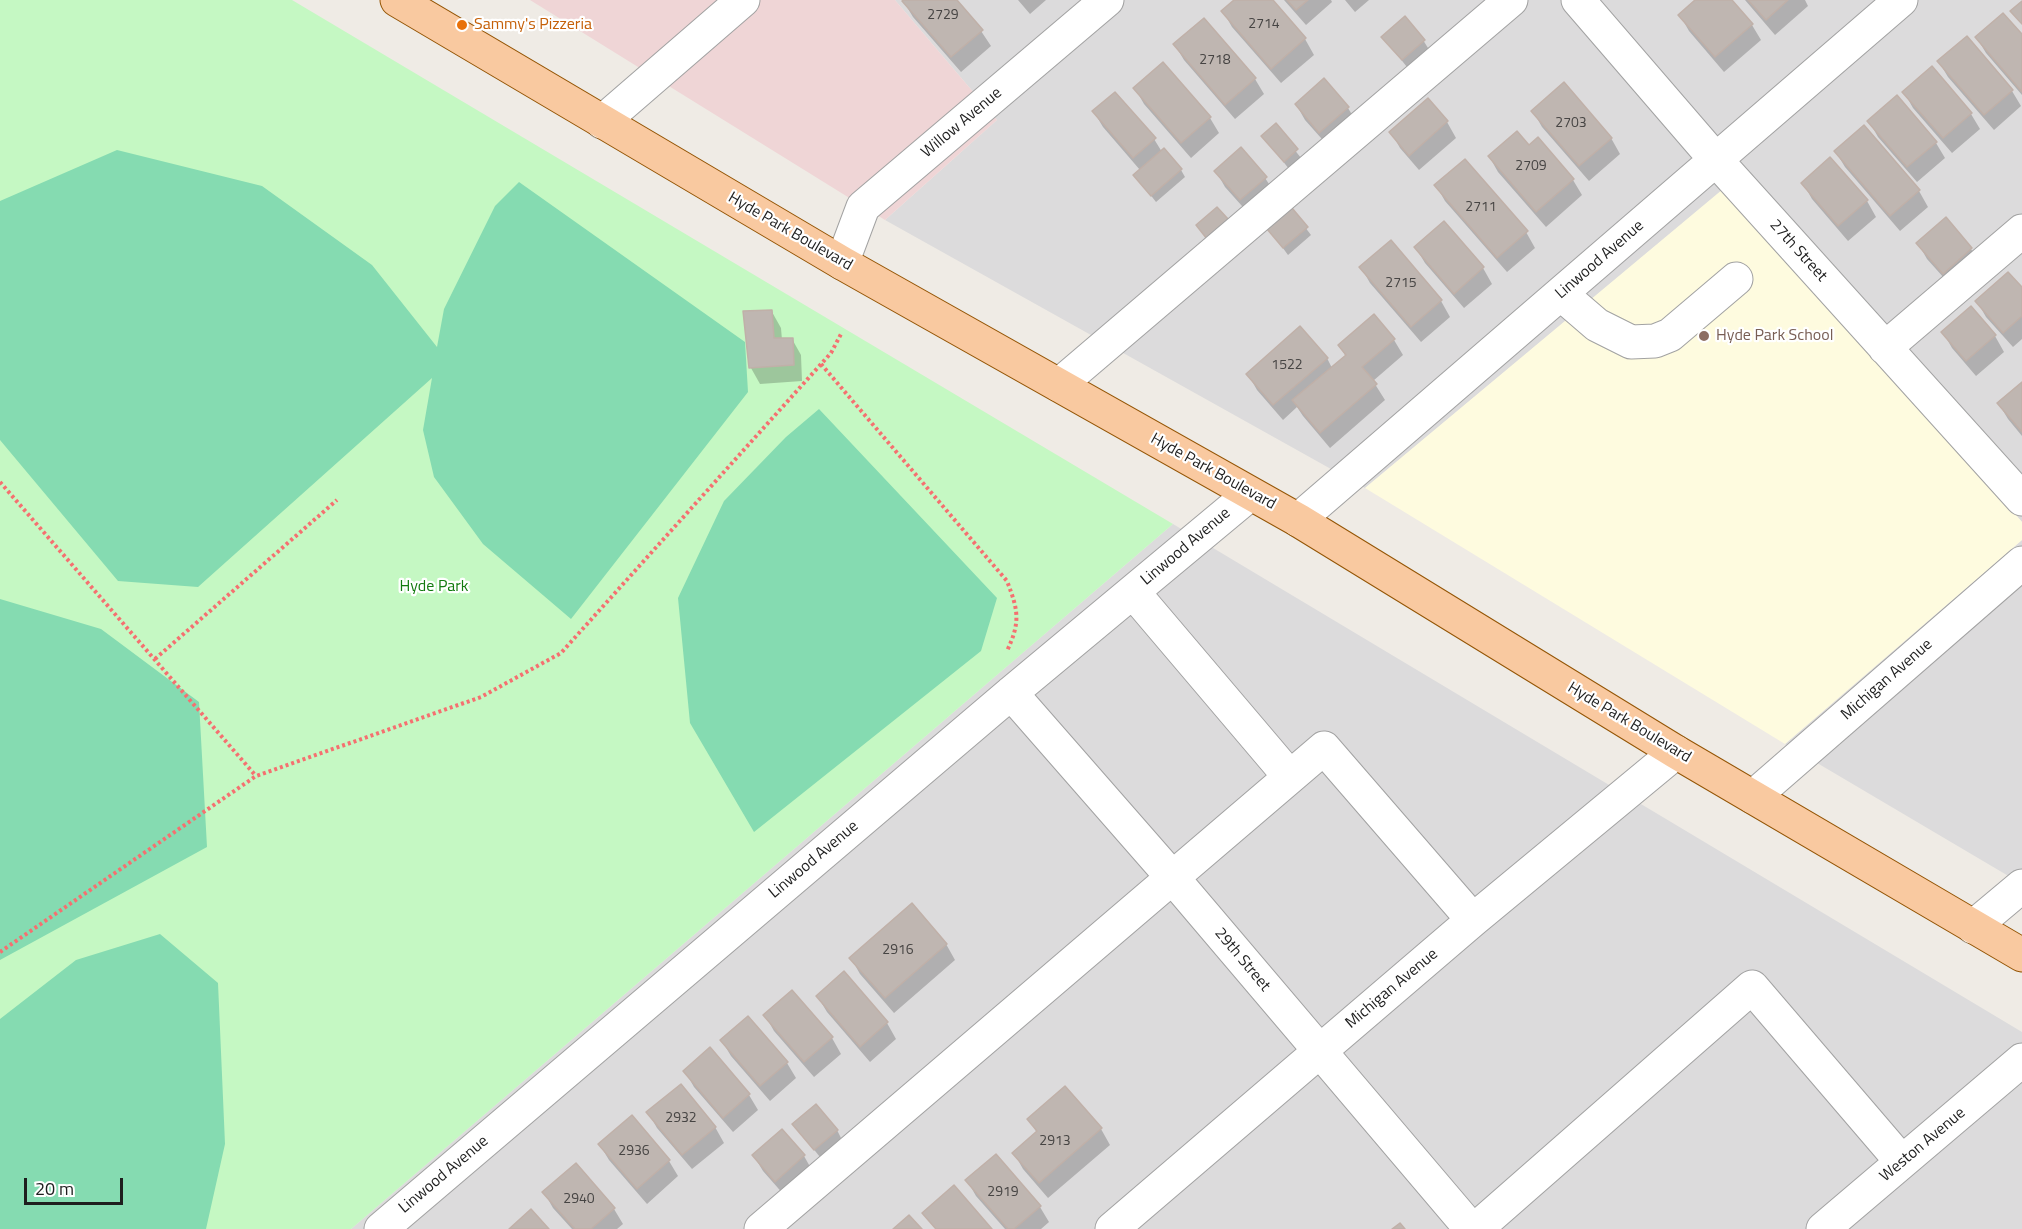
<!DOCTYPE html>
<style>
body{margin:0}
#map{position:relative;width:2022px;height:1229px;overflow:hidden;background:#efebe5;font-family:"Titillium Web",sans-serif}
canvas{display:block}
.scale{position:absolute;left:24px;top:1178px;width:99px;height:27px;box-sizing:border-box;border:3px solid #1e1e1e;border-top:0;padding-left:8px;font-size:18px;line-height:21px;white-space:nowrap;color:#1e1e1e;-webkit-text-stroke:4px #fff;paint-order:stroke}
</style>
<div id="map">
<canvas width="2022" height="1229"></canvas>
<div class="scale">20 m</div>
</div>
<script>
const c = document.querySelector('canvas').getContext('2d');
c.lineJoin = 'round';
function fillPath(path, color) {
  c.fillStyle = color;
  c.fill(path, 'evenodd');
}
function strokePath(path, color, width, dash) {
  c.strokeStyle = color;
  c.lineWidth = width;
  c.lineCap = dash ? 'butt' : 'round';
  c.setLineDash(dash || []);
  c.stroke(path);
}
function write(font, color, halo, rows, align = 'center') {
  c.font = font + ' "Titillium Web",sans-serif';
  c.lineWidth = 4.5;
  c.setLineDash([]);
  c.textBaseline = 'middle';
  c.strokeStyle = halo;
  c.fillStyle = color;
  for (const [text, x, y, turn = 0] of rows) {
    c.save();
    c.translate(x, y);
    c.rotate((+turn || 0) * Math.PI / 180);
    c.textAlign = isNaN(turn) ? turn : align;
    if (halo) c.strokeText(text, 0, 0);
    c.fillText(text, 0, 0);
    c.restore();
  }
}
fillPath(new Path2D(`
 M895 0H2022V522L1729 185 1365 488 885 220 997 120Z
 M1173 524 2022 1032V1229H351Z
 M2022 540V884L1785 744Z`), '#dcdbdc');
fillPath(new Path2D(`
 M530 0H895L997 120 885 220Z`), '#efd5d6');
fillPath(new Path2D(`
 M1729 184 2022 522V540L1785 744 1365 488Z`), '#fefbdf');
fillPath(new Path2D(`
 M0 0H292L1173 524 351 1229H0Z`), '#c5f8c3');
fillPath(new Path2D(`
 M117 150 262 186 372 265 437 347 444 309 495 206 519 182 745 342 748 392 571 619 483 544 434 477 423 430 432 378 198 587 118 581 0 440V201Z
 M819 409 997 598 981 651 754 832 690 723 678 598 724 501 786 437Z
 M0 599 101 629 199 702 207 847 0 960Z
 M160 934 218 983 225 1144 206 1229H0V1019L76 960Z`), '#85dbb1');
fillPath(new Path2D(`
 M906 0H955L981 31 991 46 961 72 913 17 904 2Z
 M1018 0H1046L1030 14Z
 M1236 0H1271L1305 39 1314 55 1281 83 1232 27 1223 11Z
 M1284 0H1331L1332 2 1306 25Z
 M1345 0H1369L1355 12Z
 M1697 0H1730L1752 25 1761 40 1724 72 1689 31 1680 15Z
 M1745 0H1805L1808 6 1775 35Z
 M2022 36V95L1986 53 1977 38Z
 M1383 37 1423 40 1428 48 1407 67Z
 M1175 45 1255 79 1264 94 1235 119 1184 60Z
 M1939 62 2012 91 2021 106 1994 130 1948 77Z
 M1135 88 1210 118 1219 133 1191 158 1144 104Z
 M1904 92 1971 114 1980 129 1952 153 1913 108Z
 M1427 100 1447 122 1456 138 1419 170 1400 148 1391 132Z
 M1296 104 1348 108 1357 123 1329 147 1305 120Z
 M1533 111 1611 138 1620 154 1589 181 1542 127Z
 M1094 112 1154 139 1162 152 1181 170 1185 177 1156 202 1135 175 1140 170 1103 127Z
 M1869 121 1936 143 1945 158 1917 182 1878 137Z
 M1275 125 1301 158 1289 169 1263 136Z
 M1864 127 1919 191 1928 207 1900 231 1845 167 1836 152Z
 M1489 156 1573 180 1582 195 1546 227 1498 172Z
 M1216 171 1265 178 1275 193 1250 215 1225 187Z
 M1803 183 1867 201 1876 217 1848 241 1812 199Z
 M1436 185 1526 232 1535 248 1507 272 1445 201Z
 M1292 210 1311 235 1288 255 1269 229Z
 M1444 223 1483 268 1492 284 1464 308 1425 263 1416 248Z
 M1390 242 1441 301 1450 317 1421 342 1370 283 1361 267Z
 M1918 243 1971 249 1980 264 1953 288 1927 259Z
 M2022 290V339L2013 347 1986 317 1977 301Z
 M1971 308 1995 336 2004 352 1976 376 1952 348 1943 332Z
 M772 312 781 328 782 340 792 339 801 355 802 381 760 384 751 368Z
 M1394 340 1403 355 1373 381 1385 400 1330 448 1303 416 1297 407 1283 420 1257 390 1248 374 1327 358 1332 368 1346 357 1340 346Z
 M2022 383V436L2008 419 1999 404Z
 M946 944 955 960 894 1013 860 974 851 958Z
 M844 974 887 1023 896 1039 870 1062 827 1012 818 997Z
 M792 992 832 1038 841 1054 814 1077 774 1031 765 1015Z
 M722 1041 787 1063 796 1078 770 1101 731 1056Z
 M685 1071 749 1095 758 1110 733 1132 694 1087Z
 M648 1112 715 1127 724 1143 692 1169 657 1128Z
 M1029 1119 1101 1129 1110 1145 1048 1198 1023 1169 1014 1153 1037 1133Z
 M794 1125 837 1130 841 1138 820 1157Z
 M782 1131 804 1156 813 1172 785 1196 763 1171 754 1156Z
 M600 1145 669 1161 678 1176 647 1204 609 1160Z
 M967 1180 1040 1207 1049 1222 1041 1229H1005L976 1196Z
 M544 1192 614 1209 623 1224 617 1229H572L553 1208Z`), '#0003');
const building = new Path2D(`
 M904 0H957L983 30 951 57 902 1Z
 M1234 0H1273L1306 38 1271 69 1221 11Z
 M1287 0H1308L1296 10Z
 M1695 0H1732L1753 24 1715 57 1678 15Z
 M1748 0H1788L1766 20Z
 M2022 1V24L2010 11Z
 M2003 13 2022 34V92L1975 37Z
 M1405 16 1425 40 1402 60 1381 37Z
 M1204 18 1256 78 1225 105 1173 44Z
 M1967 36 2013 90 1984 115 1937 61Z
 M1163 62 1211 117 1181 143 1133 88Z
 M1932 66 1972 113 1943 138 1902 92Z
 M1324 78 1349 107 1319 133 1295 104Z
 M1564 82 1612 138 1579 166 1531 111Z
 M1115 92 1156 138 1133 158 1092 111Z
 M1897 95 1937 142 1907 167 1867 121Z
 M1428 98 1448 121 1409 156 1389 132Z
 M1276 123 1298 149 1284 162 1261 136Z
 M1864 125 1920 190 1890 216 1834 151Z
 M1517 131 1529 145 1538 137 1574 179 1536 212 1488 156Z
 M1241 147 1267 177 1240 200 1214 171Z
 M1164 148 1182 169 1151 196 1133 175Z
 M1830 157 1868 200 1838 226 1801 183Z
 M1465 159 1528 231 1497 258 1434 185Z
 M1217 207 1229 220 1207 239 1196 225Z
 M1292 208 1308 227 1283 248 1267 229Z
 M1946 217 1972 248 1943 274 1916 243Z
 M1444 221 1484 267 1454 294 1414 247Z
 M1391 240 1442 300 1411 327 1359 267Z
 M2008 272 2022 287V316L2003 333 1975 301Z
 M1971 306 1996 335 1966 361 1941 332Z
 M772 310 774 338H793L794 365 749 368 743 311Z
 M1374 314 1395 339 1362 367 1377 384 1320 433 1292 400 1346 355 1338 345Z
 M1300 326 1328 358 1273 405 1246 374Z
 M2022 382V432L1997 403Z
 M912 903 947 944 885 998 849 958Z
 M844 971 888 1022 860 1047 816 996Z
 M792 990 833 1037 804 1062 763 1015Z
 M748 1016 788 1062 760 1086 720 1040Z
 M710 1047 750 1094 723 1118 683 1071Z
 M681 1084 716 1127 682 1155 646 1112Z
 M1065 1086 1102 1128 1039 1183 1012 1153 1037 1131 1027 1119Z
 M816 1104 838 1130 814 1150 792 1124Z
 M632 1115 670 1160 637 1189 598 1144Z
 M782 1129 805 1155 775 1182 752 1155Z
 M996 1154 1041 1206 1014 1229H1008L965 1180Z
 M576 1163 615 1208 591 1229H575L542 1192Z
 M954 1185 992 1229H936L922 1213Z
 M531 1209 549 1229H509Z
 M909 1215 922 1229H893Z
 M1400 1223 1405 1229H1392Z`);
fillPath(building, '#bfb6b1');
strokePath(building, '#c0b0a8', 1.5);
const minor = new Path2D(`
 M1578 0 1716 160 2022 499
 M602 122 743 0
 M842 263 863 207 1107 0
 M1561 294 1597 325 1631 342 1655 341 1670 335 1736 279
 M1885 348 2022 231
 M1059 385 1511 0
 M1298 520 1901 0
 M1133 592 1290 777
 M1011 693 1172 877 1471 1229
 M1753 797 2022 563
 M1973 927 2022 886
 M381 1229 1011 693 1250 494
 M761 1229 1324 748 1473 920
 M1112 1229 1473 920 1676 752
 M1476 1229 1752 987 1902 1162
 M1823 1229 2022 1060`);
const major = new Path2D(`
 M397 0 842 263 1298 520 1676 752 2022 955`);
strokePath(minor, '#a2a2a2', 35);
strokePath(major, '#945505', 35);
strokePath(new Path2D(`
 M821 364 1007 581C1018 610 1021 621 1007 651
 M0 482 256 776
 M155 659 337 500
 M0 952 256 776 481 697 561 653 831 353 841 334`), '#f57070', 4, [3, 3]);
strokePath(minor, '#fff', 33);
strokePath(major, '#f9c9a0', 33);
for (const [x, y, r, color] of [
 [462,25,6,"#e8710a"],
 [1704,336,6,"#8d6e63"]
]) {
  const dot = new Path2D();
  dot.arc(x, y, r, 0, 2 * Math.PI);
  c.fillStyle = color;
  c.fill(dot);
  strokePath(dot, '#fff', 2);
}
write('14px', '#464443', null, [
 ["2729",943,16],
 ["2714",1264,25],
 ["2718",1215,61],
 ["2703",1571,124],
 ["2709",1531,167],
 ["2711",1481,208],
 ["2715",1401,284],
 ["1522",1287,366],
 ["2916",898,951],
 ["2932",681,1119],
 ["2913",1055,1142],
 ["2936",634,1152],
 ["2919",1003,1193],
 ["2940",579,1200]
]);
write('16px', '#c56008', '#fff', [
 ["Sammy's Pizzeria",474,25]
], 'left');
write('16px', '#1e1e1e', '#fff', [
 ["Willow Avenue",962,123,-40],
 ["Hyde Park Boulevard",790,232,30],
 ["27th Street",1798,251,48],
 ["Linwood Avenue",1600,260,-41],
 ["Hyde Park Boulevard",1213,472,29],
 ["Linwood Avenue",1186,547,-40],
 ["Michigan Avenue",1887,680,-41],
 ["Hyde Park Boulevard",1629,723,31],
 ["Linwood Avenue",814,860,-40],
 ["29th Street",1242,960,50],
 ["Michigan Avenue",1392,989,-40],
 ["Weston Avenue",1923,1145,-40],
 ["Linwood Avenue",444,1175,-40]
]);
write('16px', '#785e54', '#fff', [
 ["Hyde Park School",1716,336]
], 'left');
write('16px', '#127a0f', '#fff', [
 ["Hyde Park",434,587]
]);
</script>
